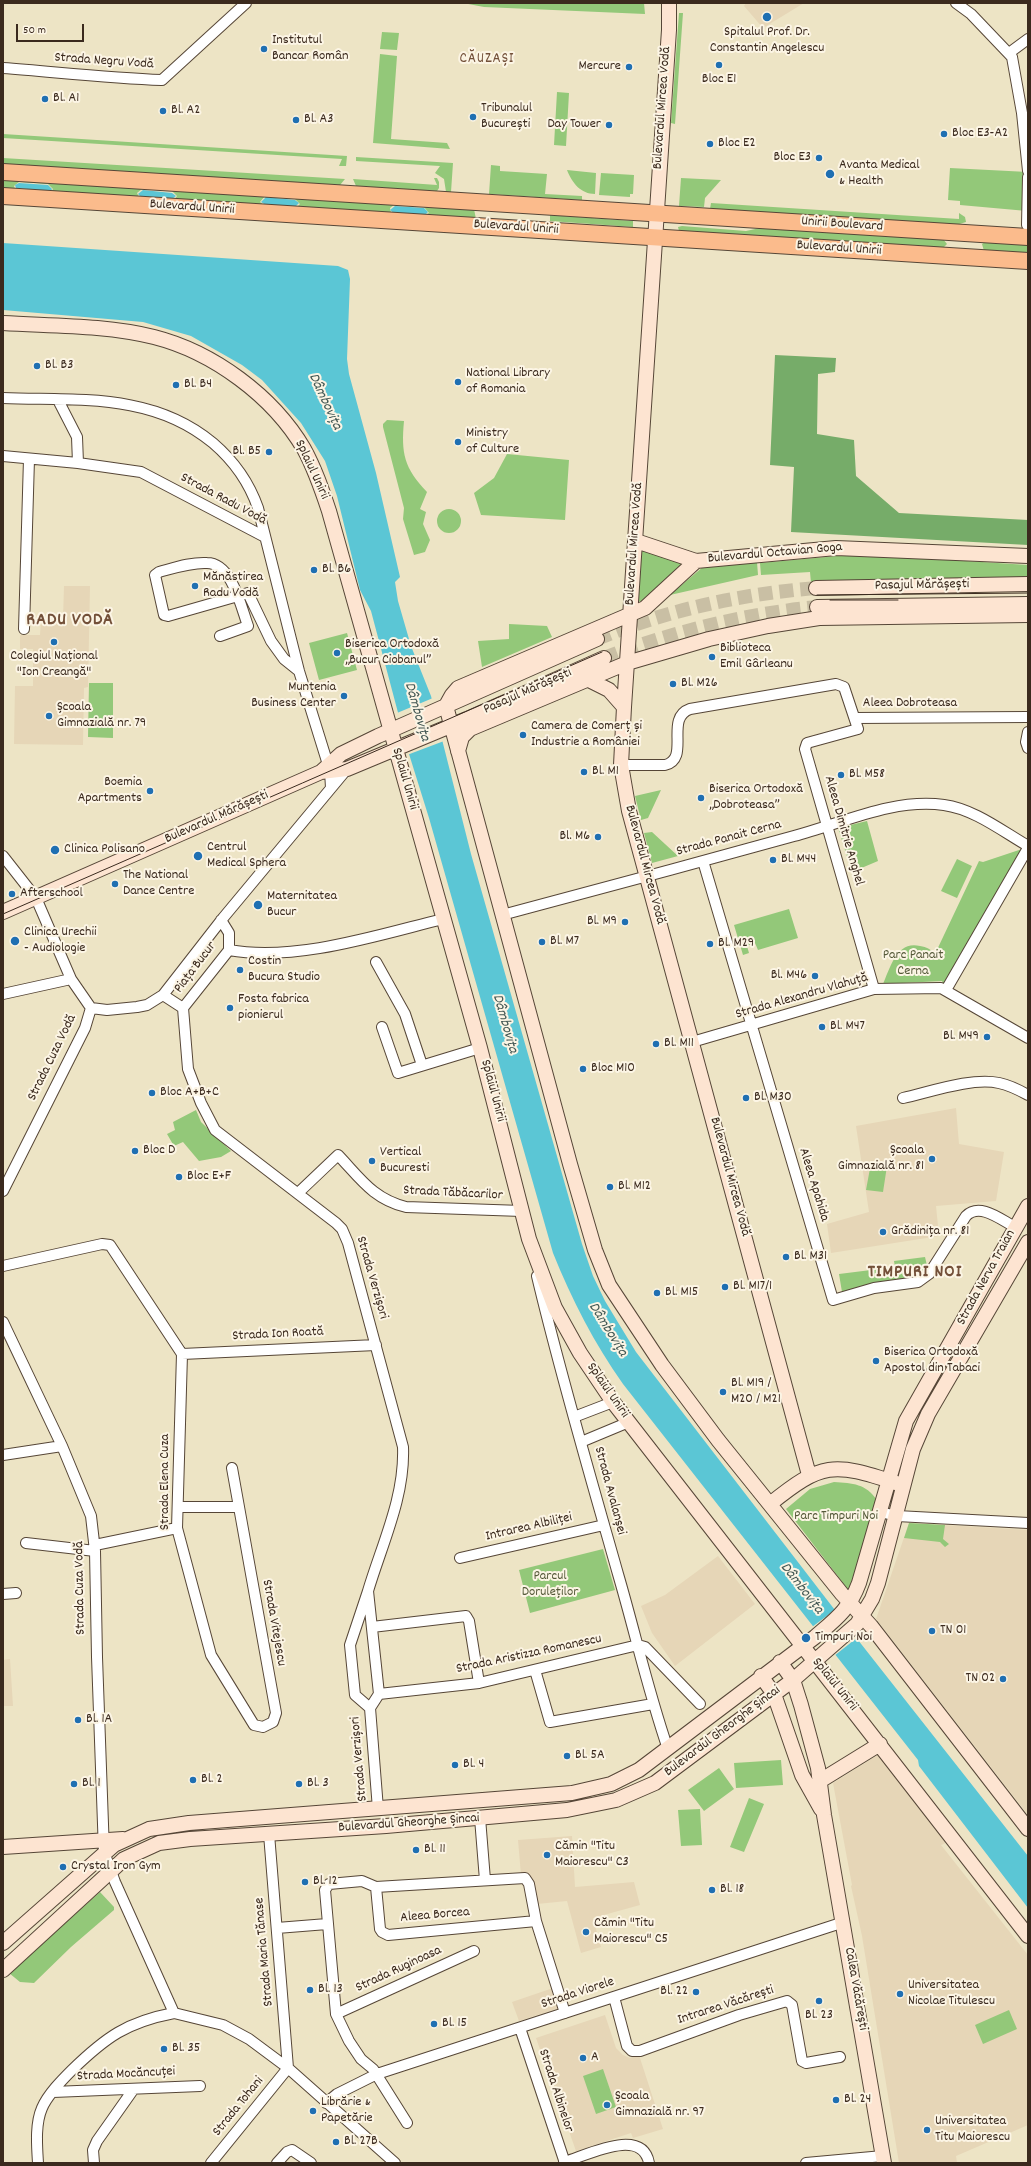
<!DOCTYPE html>
<meta charset="utf-8">
<style>
body{margin:0}
#map{position:relative;width:1031px;height:2166px;overflow:hidden;background:#ede4c5;font-family:Dekko,sans-serif}
canvas{display:block}
.frame{position:absolute;inset:0;border:4px solid #3b2a1e;pointer-events:none}
.scale{position:absolute;left:16px;top:24px;width:68px;height:18px;box-sizing:border-box;border:2px solid #3b2a1e;border-top:0;padding-left:5px;font-size:12px;line-height:14px;white-space:nowrap;color:#3b2a1e;-webkit-text-stroke:3px #fcf5e5;paint-order:stroke}
</style>
<div id="map">
<canvas width="1031" height="2166"></canvas>
<div class="frame"></div>
<div class="scale">50 m</div>
</div>
<script>
const c = document.querySelector('canvas').getContext('2d');
c.lineJoin = 'round';
function fillPath(path, color) {
  c.fillStyle = color;
  c.fill(path, 'evenodd');
}
function strokePath(path, color, width, dash) {
  c.strokeStyle = color;
  c.lineWidth = width;
  c.lineCap = dash ? 'butt' : 'round';
  c.setLineDash(dash || []);
  c.stroke(path);
}
function write(font, color, halo, rows, align = 'center') {
  c.font = font + ' Dekko,sans-serif';
  c.lineWidth = 4;
  c.setLineDash([]);
  c.textBaseline = 'middle';
  c.strokeStyle = halo;
  c.fillStyle = color;
  for (const [text, x, y, turn = 0] of rows) {
    c.save();
    c.translate(x, y);
    c.rotate((+turn || 0) * Math.PI / 180);
    c.textAlign = isNaN(turn) ? turn : align;
    if (halo) c.strokeText(text, 0, 0);
    c.fillText(text, 0, 0);
    c.restore();
  }
}
fillPath(new Path2D(`
 M746 3H804L763 28 744 6Z
 M64 586H90L88 687 84 688 83 745 14 744 15 686H33V649H20V635H40L41 619H63Z
 M956 1108 959 1144 1004 1152 996 1201 936 1206 939 1236 831 1253 827 1224 869 1212 856 1126Z
 M909 1523 1028 1530V1815L876 1619Z
 M718 1556 755 1604 675 1666 652 1633 641 1606 665 1595Z
 M10 1659 13 1706H3V1660Z
 M884 1751 948 1842 941 1845 1028 1955V2125L956 2156 957 2163H899L862 1936 851 1886 852 1885 833 1783Z
 M572 1836 575 1887 634 1882 640 1905 593 1918 601 1947 581 1953 567 1901 537 1904 532 1878 528 1875H521L518 1840Z
 M553 1988 559 2008 519 2021 512 2002Z
 M605 2015 616 2048 623 2055 630 2058 639 2055 663 2129 633 2138 631 2133 576 2151 536 2038Z`), '#e6d6b7');
fillPath(new Path2D(`
 M463 3H644L645 14 484 7Z
 M679 13H683L675 124 671 123Z
 M382 32 399 33 397 50 380 49Z
 M380 54 397 56 391 139 447 143 450 149 373 143Z
 M557 92 569 93 566 146 554 145Z
 M3 134 347 156 346 166H339L342 159 3 138Z
 M356 157 453 163 451 192H446L444 179 435 173 440 166 356 161Z
 M3 158 345 179 340 185 3 164Z
 M491 165 500 166V171L547 174 545 194 582 196V200L489 194Z
 M950 168 1028 172 1027 211 960 205V201L948 200Z
 M567 170 596 173 595 194C581 194 572 183 567 170Z
 M601 173 634 175 633 194H630V197L599 195Z
 M434 178H437L439 182V188L437 191 356 186 353 179 437 185Z
 M681 178 721 180 705 198 704 207 679 206Z
 M3 179 474 209 476 219 3 191ZM19 182 48 184 53 189 51 192 15 189 14 186ZM142 189 172 191 177 196 175 199 139 197 137 193ZM265 196 295 199 300 204 297 207 265 206 260 202ZM394 205 424 207 429 213 425 215 391 213 390 208Z
 M711 203 959 219V213L965 217 966 222 956 225 710 209Z
 M550 215 633 221V227L550 221Z
 M682 226 746 231 760 228 943 239 947 244 943 248 679 231 678 227Z
 M985 242 1028 245V254L984 251 982 244Z
 M387 420 404 421C401 453 404 468 427 492L420 509 426 512 423 524 430 540 425 552 414 555 403 519 404 508 383 427V424Z
 M507 454 569 460 565 520 481 515 474 493 494 478Z
 M437 521a12 12 0 1 1 24 0a12 12 0 1 1-24 0Z
 M640 547 689 563 648 600 636 602Z
 M859 554 1028 565V580L811 583 810 572 761 575 760 563Z
 M757 562 758 575 670 595 704 566Z
 M509 624 547 626 552 637 482 667 478 641 509 639Z
 M347 633 357 670 319 680 309 643Z
 M89 683H113V738L88 737Z
 M661 790 648 818 641 820 635 796Z
 M867 821 878 861 852 872 838 828Z
 M652 832 678 856 652 863 644 833Z
 M1028 847 946 990 942 981 883 984C890 968 897 940 920 946 927 947 930 949 935 954L979 861 983 862Z
 M957 859 972 866 957 898 941 891Z
 M789 909 798 938 758 950 755 943 747 946 749 953 743 955 734 925Z
 M196 1110 201 1122 231 1151 221 1157 199 1161 183 1142 174 1146 167 1134 175 1130 173 1122Z
 M871 1163 887 1166 883 1192 866 1190Z
 M925 1257 929 1274 843 1298 839 1274 895 1267 894 1261Z
 M834 1482C853 1483 866 1484 877 1500L850 1592 786 1509 810 1489Z
 M909 1523 945 1525 943 1539 949 1544 945 1547 940 1542 904 1538Z
 M603 1549 615 1590 530 1613 519 1570Z
 M781 1760 783 1785 736 1788 734 1763Z
 M719 1768 734 1789 704 1811 688 1790Z
 M749 1798 764 1804 744 1852 730 1847Z
 M700 1809 702 1845 681 1846 678 1810Z
 M100 1892 114 1907V1910L71 1947 34 1983 20 1982 9 1973Z
 M1009 2010 1017 2029 983 2044 975 2025Z
 M603 2069 616 2107 596 2114 583 2076Z`), '#93c879');
fillPath(new Path2D(`
 M775 355 836 358 835 372 818 374 817 434 854 440 856 476 899 513 1028 520V545L791 532 794 467 770 465Z`), '#76ac69');
fillPath(new Path2D(`
 M19 183 48 185 52 189 51 191 16 188 15 185Z
 M143 190 172 193 176 196 172 199 142 198 138 194Z
 M266 197 295 200 299 203 295 207 266 205 261 202Z
 M395 206 424 208 428 212 424 216 395 214 390 210Z
 M3 243 338 266 348 270 350 279 347 359 349 374 376 473 400 577 395 582 398 601 411 646 431 696 471 854 582 1244 593 1276 605 1301 636 1352 858 1640 1028 1856V1908L919 1766 918 1760 623 1384C594 1343 572 1300 553 1253L429 818 409 754 371 611 360 590 337 496 325 461 301 423 262 380 242 365 191 336 143 322 3 310Z`), '#5bc6d5');
fillPath(new Path2D(`
 M433 698 444 741 407 755 397 713Z
 M836 1609 858 1637 834 1656 812 1627Z`), '#ede4c5');
strokePath(new Path2D(`
 M597 639C667 610 741 594 816 588
 M604 658C673 632 744 614 817 607`), '#c9bfa4', 14, [14, 7]);
const street = new Path2D(`
 M956 3 971 14 1012 57 1022 113 1028 171
 M1009 53 1028 39
 M3 68C56 72 109 78 162 80L246 3
 M1027 225 1028 177
 M3 398C77 401 152 392 213 443 234 461 249 482 258 508L299 671 330 771 331 788
 M58 400 77 437 78 463
 M3 456 78 463 141 472 265 537
 M24 629 29 459
 M220 636 248 626C241 607 232 563 207 563 191 562 174 568 159 572L155 575 164 615 168 616 238 596 248 593 271 641 284 659 299 671
 M855 718 1028 717
 M1028 732 1026 742 1028 748
 M621 765H665C691 759 664 718 690 709L836 684 844 687 858 729 807 743 805 749 874 989
 M3 856 36 898 71 979 91 1008 85 1028 3 1191
 M703 861 833 1300 874 1288 918 1282 929 1274 966 1216C980 1202 1001 1220 1015 1227
 M502 915C599 889 697 863 794 836 843 823 893 798 944 805 974 809 1002 831 1028 846
 M229 950C296 962 378 935 443 919
 M376 962 405 1014 422 1065
 M946 990 1028 848
 M3 994 71 979
 M163 995 183 1008
 M91 1008 107 1010 137 1007 147 1005 163 995 223 918 347 769
 M183 1008 188 1069 201 1103 215 1130 336 1223 342 1229 348 1243 403 1447C405 1497 382 1544 368 1591
 M183 1008 229 950V933L221 920
 M382 1027 398 1073 480 1048
 M692 1042 874 989 941 988 1028 1038
 M903 1098C930 1092 972 1077 999 1083 1009 1085 1019 1090 1028 1095
 M298 1193 338 1155C360 1178 373 1199 406 1207L522 1211
 M3 1266 102 1244 110 1245 182 1354 177 1528 211 1655 254 1725 263 1727 273 1722 276 1713 232 1468
 M537 1276C561 1377 590 1475 618 1574 635 1632 648 1691 668 1749
 M3 1322 62 1446 91 1516 95 1551 97 1657 104 1852 115 1882 174 2013 223 2025 249 2039 288 2068 395 2163
 M182 1354 376 1345
 M574 1417 613 1402
 M581 1442 629 1422
 M3 1455 62 1446
 M178 1507H238
 M880 1512 897 1516 1028 1523
 M26 1543 95 1551
 M95 1545 177 1528
 M460 1558 604 1525
 M3 1594 16 1593
 M372 1627 466 1616 469 1621 479 1683
 M535 1670 550 1722 653 1704
 M379 1694 479 1683 638 1645 645 1647 700 1704
 M370 1708 355 1695 350 1645 368 1591 379 1694 370 1708 378 1809
 M480 1818 485 1880
 M269 1834 288 2068
 M376 1887 380 1929 382 1932 388 1935 536 1921
 M277 1928 327 1924
 M614 1997 627 2046 632 2051H640L739 2015 787 2001 792 2005 802 2061 806 2063 840 2057
 M336 2014 474 1951
 M520 2028 565 2163
 M53 2092 200 2086
 M326 2103 337 2094 377 2074 844 1922
 M407 2123 373 2069 361 2059 349 2041 336 2014 325 1890 329 1884 362 1881 376 1887 525 1878 529 1884 536 1921 565 2013
 M564 2162C586 2156 642 2126 649 2163
 M38 2163C37 2146 35 2124 42 2108 48 2094 62 2080 72 2070 106 2037 127 2022 174 2013
 M94 2163 93 2150 97 2141 133 2090
 M211 2163 288 2068
 M277 2163 287 2152 292 2150 311 2163
 M806 2163 883 2156`);
const secondary = new Path2D(`
 M669 3V30L624 707 621 765 629 811 809 1475
 M3 323C53 326 106 325 154 337 213 352 273 396 304 449 315 469 322 490 329 511L480 1048 529 1239 555 1308 580 1353 613 1402 1028 1936
 M636 541 696 561
 M816 588 1028 584
 M817 607 1028 604
 M589 680 609 690 624 707
 M447 704 452 695 458 688 645 608 696 561 836 548 1028 556
 M446 706 570 1164 595 1250 609 1285 662 1365 718 1440 842 1594 871 1626 1028 1829
 M458 751 462 737 470 729 627 663 709 639 768 626 819 618 1028 615
 M321 772 347 769 467 719 604 658
 M3 912 321 772 341 754 378 736 597 639
 M770 1504C822 1462 833 1462 896 1483
 M780 1662 793 1680 801 1705 818 1768 824 1815 884 2163
 M761 1676 774 1694 802 1775 821 1809
 M820 1781 880 1744
 M3 1847 123 1839
 M3 1943 114 1845 149 1829 189 1823 572 1793 611 1784 639 1770 815 1637C836 1619 849 1610 859 1583L906 1421 1028 1206
 M3 1970 124 1859 159 1843 190 1839 386 1826 567 1810 616 1800 655 1783 793 1680 857 1624 872 1599 878 1583 913 1449 928 1414 1028 1242`);
const primary = new Path2D(`
 M3 172 1028 237
 M3 196 1028 261`);
strokePath(street, '#564637', 12);
strokePath(secondary, '#564637', 16);
strokePath(primary, '#564637', 18);
strokePath(street, '#fff', 10);
strokePath(secondary, '#fde4d1', 14);
strokePath(primary, '#fbbb8c', 16);
strokePath(new Path2D(`
 M817 595 1028 593
 M830 600H898
 M3 914 602 652`), '#3b2a1e', 1);
for (const [x, y, r, color] of [
 [767,17,5,"#1f6fb2"],
 [264,49,4,"#1f6fb2"],
 [719,65,4,"#1f6fb2"],
 [629,67,4,"#1f6fb2"],
 [45,99,4,"#1f6fb2"],
 [163,111,4,"#1f6fb2"],
 [473,117,4,"#1f6fb2"],
 [296,120,4,"#1f6fb2"],
 [609,125,4,"#1f6fb2"],
 [944,134,4,"#1f6fb2"],
 [710,144,4,"#1f6fb2"],
 [819,158,4,"#1f6fb2"],
 [830,174,5,"#1f6fb2"],
 [37,366,4,"#1f6fb2"],
 [458,382,4,"#1f6fb2"],
 [176,385,4,"#1f6fb2"],
 [458,442,4,"#1f6fb2"],
 [269,452,4,"#1f6fb2"],
 [314,570,4,"#1f6fb2"],
 [195,586,4,"#1f6fb2"],
 [54,642,4,"#1f6fb2"],
 [337,653,4,"#1f6fb2"],
 [712,657,4,"#1f6fb2"],
 [673,684,4,"#1f6fb2"],
 [344,696,4,"#1f6fb2"],
 [49,716,4,"#1f6fb2"],
 [523,735,4,"#1f6fb2"],
 [584,772,4,"#1f6fb2"],
 [841,775,4,"#1f6fb2"],
 [150,791,4,"#1f6fb2"],
 [701,798,4,"#1f6fb2"],
 [598,837,4,"#1f6fb2"],
 [55,850,5,"#1f6fb2"],
 [198,856,5,"#1f6fb2"],
 [773,860,4,"#1f6fb2"],
 [115,884,4,"#1f6fb2"],
 [12,894,4,"#1f6fb2"],
 [258,905,5,"#1f6fb2"],
 [625,922,4,"#1f6fb2"],
 [15,941,5,"#1f6fb2"],
 [542,942,4,"#1f6fb2"],
 [710,944,4,"#1f6fb2"],
 [240,970,4,"#1f6fb2"],
 [815,976,4,"#1f6fb2"],
 [230,1008,4,"#1f6fb2"],
 [822,1027,4,"#1f6fb2"],
 [987,1037,4,"#1f6fb2"],
 [656,1044,4,"#1f6fb2"],
 [583,1069,4,"#1f6fb2"],
 [152,1093,4,"#1f6fb2"],
 [746,1098,4,"#1f6fb2"],
 [135,1151,4,"#1f6fb2"],
 [932,1159,4,"#1f6fb2"],
 [372,1161,4,"#1f6fb2"],
 [179,1177,4,"#1f6fb2"],
 [610,1187,4,"#1f6fb2"],
 [883,1232,4,"#1f6fb2"],
 [786,1257,4,"#1f6fb2"],
 [725,1287,4,"#1f6fb2"],
 [657,1293,4,"#1f6fb2"],
 [876,1361,4,"#1f6fb2"],
 [723,1392,4,"#1f6fb2"],
 [932,1631,4,"#1f6fb2"],
 [806,1638,5,"#1f6fb2"],
 [1003,1679,4,"#1f6fb2"],
 [78,1720,4,"#1f6fb2"],
 [567,1756,4,"#1f6fb2"],
 [455,1765,4,"#1f6fb2"],
 [193,1780,4,"#1f6fb2"],
 [74,1784,4,"#1f6fb2"],
 [299,1784,4,"#1f6fb2"],
 [416,1850,4,"#1f6fb2"],
 [547,1855,4,"#1f6fb2"],
 [63,1867,4,"#1f6fb2"],
 [305,1882,4,"#1f6fb2"],
 [712,1890,4,"#1f6fb2"],
 [586,1932,4,"#1f6fb2"],
 [310,1990,4,"#1f6fb2"],
 [696,1992,4,"#1f6fb2"],
 [900,1994,4,"#1f6fb2"],
 [819,2001,4,"#1f6fb2"],
 [434,2024,4,"#1f6fb2"],
 [164,2049,4,"#1f6fb2"],
 [583,2058,4,"#1f6fb2"],
 [836,2100,4,"#1f6fb2"],
 [607,2105,4,"#1f6fb2"],
 [313,2111,4,"#1f6fb2"],
 [927,2130,4,"#1f6fb2"],
 [336,2142,4,"#1f6fb2"]
]) {
  const dot = new Path2D();
  dot.arc(x, y, r, 0, 2 * Math.PI);
  c.fillStyle = color;
  c.fill(dot);
  strokePath(dot, '#fcf5e5', 1.5);
}
write('14px', '#3b2a1e', '#fcf5e5', [
 ["Spitalul Prof. Dr.",767,33,"center"],
 ["Constantin Angelescu",767,49,"center"],
 ["Institutul",272,41],
 ["Bancar Român",272,57],
 ["Mercure",621,67,"right"],
 ["Bloc E1",719,80,"center"],
 ["Bl. A1",53,99],
 ["Tribunalul",481,109],
 ["București",481,125],
 ["Bl. A2",171,111],
 ["Bl. A3",304,120],
 ["Day Tower",601,125,"right"],
 ["Bloc E3-A2",952,134],
 ["Bloc E2",718,144],
 ["Bloc E3",811,158,"right"],
 ["Avanta Medical",839,166],
 ["& Health",839,182],
 ["Bl. B3",45,366],
 ["National Library",466,374],
 ["of Romania",466,390],
 ["Bl. B4",184,385],
 ["Ministry",466,434],
 ["of Culture",466,450],
 ["Bl. B5",261,452,"right"],
 ["Bl. B6",322,570],
 ["Mănăstirea",203,578],
 ["Radu Vodă",203,594],
 ["Biserica Ortodoxă",345,645],
 ["„Bucur Ciobanul”",345,661],
 ["Biblioteca",720,649],
 ["Emil Gârleanu",720,665],
 ["Colegiul Național",54,657,"center"],
 ["\"Ion Creangă\"",54,673,"center"],
 ["Bl. M26",681,684],
 ["Muntenia",336,688,"right"],
 ["Business Center",336,704,"right"],
 ["Școala",57,708],
 ["Gimnazială nr. 79",57,724],
 ["Camera de Comerț și",531,727],
 ["Industrie a României",531,743],
 ["Bl. M1",592,772],
 ["Bl. M58",849,775],
 ["Boemia",142,783,"right"],
 ["Apartments",142,799,"right"],
 ["Biserica Ortodoxă",709,790],
 ["„Dobroteasa”",709,806],
 ["Bl. M6",590,837,"right"],
 ["Centrul",207,848],
 ["Medical Sphera",207,864],
 ["Clinica Polisano",64,850],
 ["Bl. M44",781,860],
 ["The National",123,876],
 ["Dance Centre",123,892],
 ["Afterschool",20,894],
 ["Maternitatea",267,897],
 ["Bucur",267,913],
 ["Bl. M9",617,922,"right"],
 ["Clinica Urechii",24,933],
 ["- Audiologie",24,949],
 ["Bl. M7",550,942],
 ["Bl. M29",718,944],
 ["Costin",248,962],
 ["Bucura Studio",248,978],
 ["Bl. M46",807,976,"right"],
 ["Fosta fabrica",238,1000],
 ["pionierul",238,1016],
 ["Bl. M47",830,1027],
 ["Bl. M49",979,1037,"right"],
 ["Bl. M11",664,1044],
 ["Bloc M10",591,1069],
 ["Bloc A+B+C",160,1093],
 ["Bl. M30",754,1098],
 ["Bloc D",143,1151],
 ["Școala",924,1151,"right"],
 ["Gimnazială nr. 81",924,1167,"right"],
 ["Vertical",380,1153],
 ["Bucuresti",380,1169],
 ["Bloc E+F",187,1177],
 ["Bl. M12",618,1187],
 ["Grădinița nr. 81",891,1232],
 ["Bl. M31",794,1257],
 ["Bl. M17/1",733,1287],
 ["Bl. M15",665,1293],
 ["Biserica Ortodoxă",884,1353],
 ["Apostol din Tabaci",884,1369],
 ["Bl. M19 /",731,1384],
 ["M20 / M21",731,1400],
 ["TN 01",940,1631],
 ["Timpuri Noi",815,1638],
 ["TN 02",995,1679,"right"],
 ["Bl. 1A",86,1720],
 ["Bl. 5A",575,1756],
 ["Bl. 4",463,1765],
 ["Bl. 2",201,1780],
 ["Bl. 1",82,1784],
 ["Bl. 3",307,1784],
 ["Cămin \"Titu",555,1847],
 ["Maiorescu\" C3",555,1863],
 ["Bl. 11",424,1850],
 ["Crystal Iron Gym",71,1867],
 ["Bl. 12",313,1882],
 ["Bl. 18",720,1890],
 ["Cămin \"Titu",594,1924],
 ["Maiorescu\" C5",594,1940],
 ["Universitatea",908,1986],
 ["Nicolae Titulescu",908,2002],
 ["Bl. 13",318,1990],
 ["Bl. 22",688,1992,"right"],
 ["Bl. 23",819,2016,"center"],
 ["Bl. 15",442,2024],
 ["Bl. 35",172,2049],
 ["A",591,2058],
 ["Școala",615,2097],
 ["Gimnazială nr. 97",615,2113],
 ["Bl. 24",844,2100],
 ["Librărie &",321,2103],
 ["Papetărie",321,2119],
 ["Universitatea",935,2122],
 ["Titu Maiorescu",935,2138],
 ["Bl. 27B",344,2142]
], 'left');
write('14px', '#3b2a1e', '#fcf5e5', [
 ["Strada Negru Vodă",104,62,4],
 ["Bulevardul Mircea Vodă",663,108,-86],
 ["Bulevardul Unirii",192,208,4],
 ["Unirii Boulevard",842,225,4],
 ["Bulevardul Unirii",516,228,4],
 ["Bulevardul Unirii",839,249,4],
 ["Splaiul Unirii",311,470,65],
 ["Strada Radu Vodă",223,500,28],
 ["Bulevardul Mircea Vodă",635,544,-86],
 ["Bulevardul Octavian Goga",775,554,-5],
 ["Pasajul Mărășești",922,586,-1],
 ["Pasajul Mărășești",528,692,-24],
 ["Aleea Dobroteasa",910,704],
 ["Splaiul Unirii",404,779,74],
 ["Bulevardul Mărășești",217,818,-24],
 ["Aleea Dimitrie Anghel",843,831,74],
 ["Strada Panait Cerna",729,839,-15],
 ["Bulevardul Mircea Vodă",644,865,75],
 ["Piața Bucur",196,968,-53],
 ["Strada Alexandru Vlahuță",802,997,-16],
 ["Strada Cuza Vodă",53,1058,-64],
 ["Splaiul Unirii",492,1091,75],
 ["Bulevardul Mircea Vodă",729,1177,75],
 ["Aleea Apahida",813,1185,73],
 ["Strada Tăbăcarilor",453,1194,3],
 ["Strada Verzișori",371,1278,74],
 ["Strada Nerva Traian",987,1278,-61],
 ["Strada Ion Roată",278,1335,-3],
 ["Splaiul Unirii",607,1391,55],
 ["Strada Elena Cuza",166,1482,-90],
 ["Strada Avalanșei",609,1491,75],
 ["Intrarea Albiliței",529,1528,-13],
 ["Strada Cuza Vodă",81,1588,-91],
 ["Strada Vitejescu",273,1623,80],
 ["Strada Aristizza Romanescu",529,1655,-12],
 ["Splaiul Unirii",834,1685,51],
 ["Bulevardul Gheorghe Șincai",723,1732,-37],
 ["Strada Verzișori",360,1759,-95],
 ["Bulevardul Gheorghe Șincai",409,1824,-4],
 ["Aleea Borcea",435,1916,-5],
 ["Strada Maria Tănase",265,1952,-95],
 ["Strada Ruginoasa",399,1970,-25],
 ["Calea Văcărești",855,1989,80],
 ["Strada Viorele",578,1994,-18],
 ["Intrarea Văcărești",726,2006,-18],
 ["Strada Mocăncuței",126,2075,-3],
 ["Strada Albinelor",555,2091,72],
 ["Strada Tohani",239,2107,-51]
]);
write('14px', '#555939', '#fcf5e5', [
 ["Parc Panait",913,956],
 ["Cerna",913,972],
 ["Parc Timpuri Noi",836,1517],
 ["Parcul",550,1577],
 ["Doruleților",550,1593]
]);
c.letterSpacing = '1px';
write('15px', '#735039', '#fcf5e5', [
 ["CĂUZAȘI",487,60]
]);
c.letterSpacing = '0px';
write('italic 15px', '#455955', '#fcf5e5', [
 ["Dâmbovița",324,402,65],
 ["Dâmbovița",416,712,74],
 ["Dâmbovița",504,1024,74],
 ["Dâmbovița",607,1330,58],
 ["Dâmbovița",801,1589,52]
]);
c.letterSpacing = '1px';
write('bold 18px', '#735039', '#fcf5e5', [
 ["RADU VODĂ",70,622],
 ["TIMPURI NOI",915,1274]
]);
c.letterSpacing = '0px';
</script>
